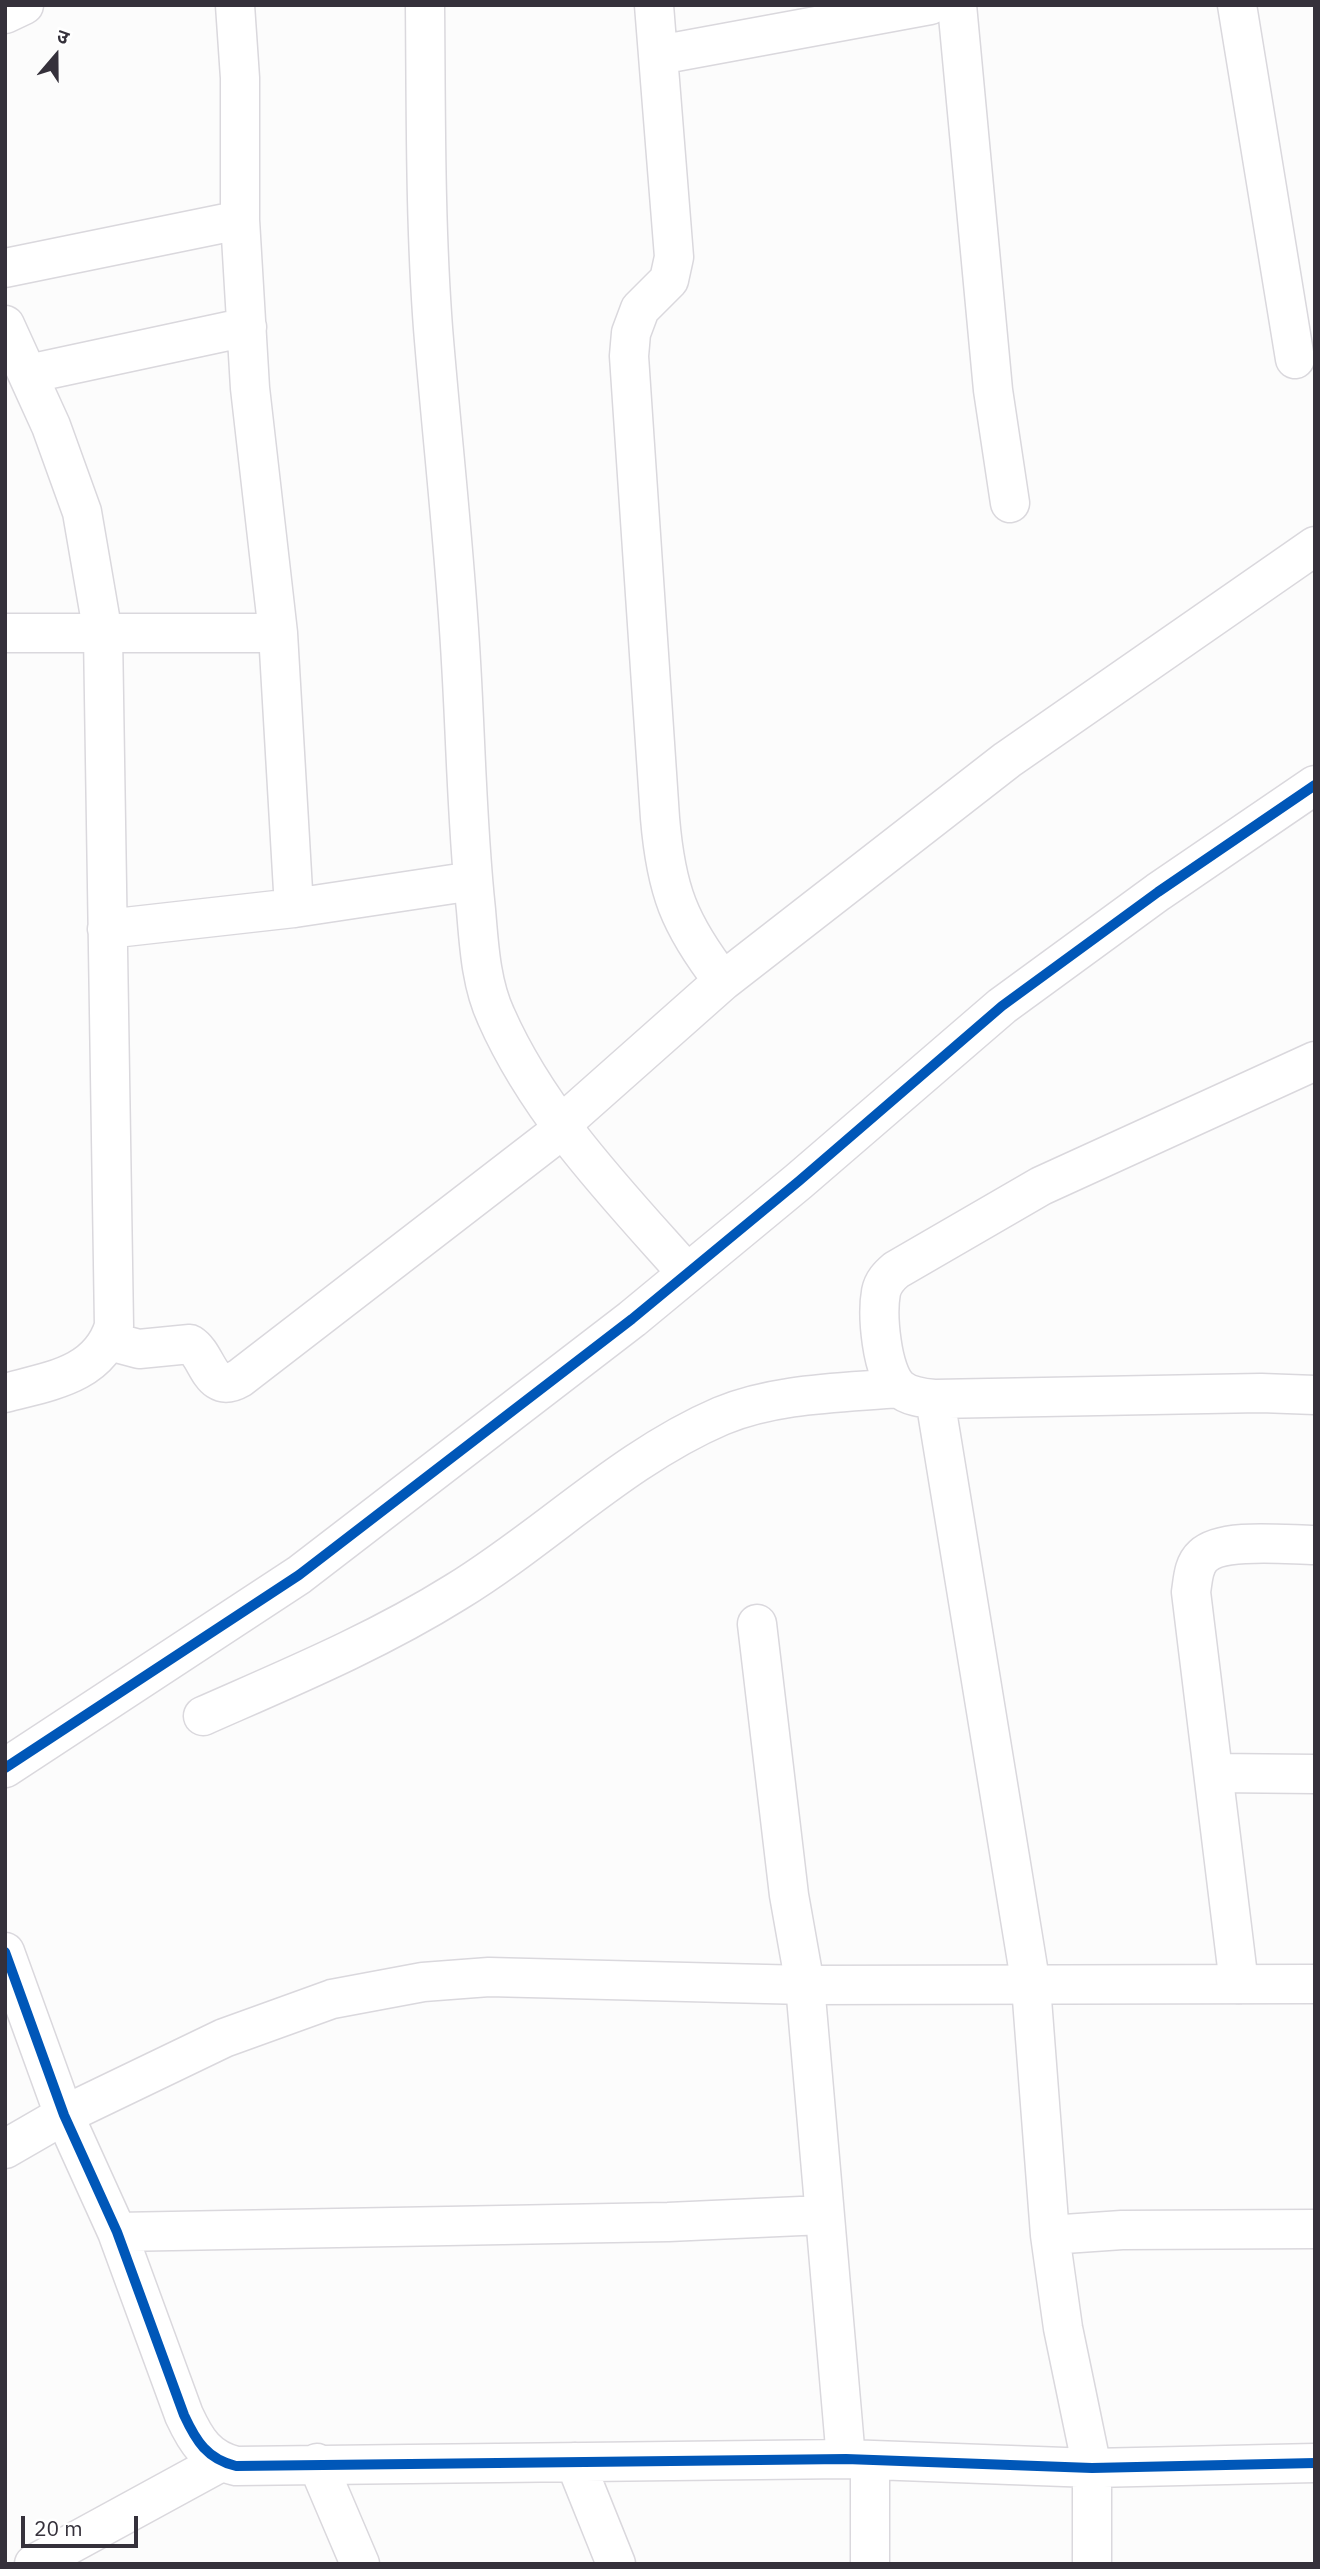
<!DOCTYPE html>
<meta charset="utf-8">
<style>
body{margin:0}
#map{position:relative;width:1320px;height:2569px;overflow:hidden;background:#fcfcfc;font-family:"IBM Plex Sans","Noto Sans Devanagari",sans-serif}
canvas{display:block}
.frame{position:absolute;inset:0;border:7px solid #35313b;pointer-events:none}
.north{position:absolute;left:21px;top:21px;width:70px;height:70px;-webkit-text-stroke:5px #fff;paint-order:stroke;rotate:20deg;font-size:19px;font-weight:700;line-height:28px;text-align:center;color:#35313b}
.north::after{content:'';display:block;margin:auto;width:24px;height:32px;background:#35313b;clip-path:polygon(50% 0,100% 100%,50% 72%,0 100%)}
.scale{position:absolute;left:21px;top:2516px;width:117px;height:32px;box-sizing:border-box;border:4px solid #35313b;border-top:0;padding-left:9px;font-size:21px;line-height:24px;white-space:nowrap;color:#35313b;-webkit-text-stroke:5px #fff;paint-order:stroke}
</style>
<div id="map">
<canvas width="1320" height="2569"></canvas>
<div class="frame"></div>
<div class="north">उ</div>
<div class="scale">20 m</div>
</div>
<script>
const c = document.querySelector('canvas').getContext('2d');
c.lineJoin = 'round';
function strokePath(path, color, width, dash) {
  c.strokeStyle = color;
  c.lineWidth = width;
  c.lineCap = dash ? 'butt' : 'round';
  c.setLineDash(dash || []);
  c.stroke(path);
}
const street = new Path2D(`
 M425 5C426 113 425 221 433 328 442 439 455 550 461 662 466 745 467 828 476 910 479 945 481 984 496 1016 539 1114 617 1194 687 1273
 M654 5 674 257 669 280 640 309 631 333 629 356 660 818C666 890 679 924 723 981
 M957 5 993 390 1010 503
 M1237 5 1295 359
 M5 14 24 5
 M659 55 930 5
 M5 268 240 220
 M5 325 51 426 82 512 103 634 114 1326C99 1375 50 1381 5 1393
 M28 374 247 327
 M5 633H278
 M294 908 473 881
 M107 929 294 908 278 633 250 388 240 220V78L235 5
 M1315 1061 1041 1186 896 1270C889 1276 883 1282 881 1292 877 1314 881 1372 899 1388 909 1397 923 1398 935 1399L1261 1393 1315 1395
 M109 1341 139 1349 190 1344C209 1356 209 1396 240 1378L564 1128 573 1114 723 981 1007 760 1315 546
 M935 1399 1031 1986 1050 2235 1063 2328 1092 2468V2564
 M757 1624 789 1895 805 1985 846 2459
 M203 1716C289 1678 376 1642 456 1592 546 1537 623 1458 721 1416 776 1393 842 1393 899 1388
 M5 1768 299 1575 632 1319 799 1181 1002 1006 1158 892 1315 785
 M1215 1773 1315 1774
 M5 1952 64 2115 117 2232 184 2415C196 2441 207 2459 236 2466L846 2459 1092 2468 1315 2463
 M1239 1984 1191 1592C1193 1580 1193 1565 1203 1556 1223 1537 1287 1545 1315 1545
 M117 2232 668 2222 823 2215
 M1050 2235 1122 2230 1315 2229
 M870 2460V2564
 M575 2462 616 2564
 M317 2463 360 2564
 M34 2564 221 2462`);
const secondary = new Path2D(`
 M5 2149 64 2115 224 2038 332 1999 423 1982 489 1977 805 1985 1315 1984`);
strokePath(street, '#dad8dd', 41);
strokePath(secondary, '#dad8dd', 41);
strokePath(street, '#fff', 38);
strokePath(secondary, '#fff', 38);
strokePath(new Path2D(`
 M5 1768 299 1575 632 1319 799 1181 1002 1006 1158 892 1315 785
 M5 1952 64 2115 117 2232 184 2415C196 2441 207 2459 236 2466L846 2459 1092 2468 1315 2463`), '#0057b8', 10);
</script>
